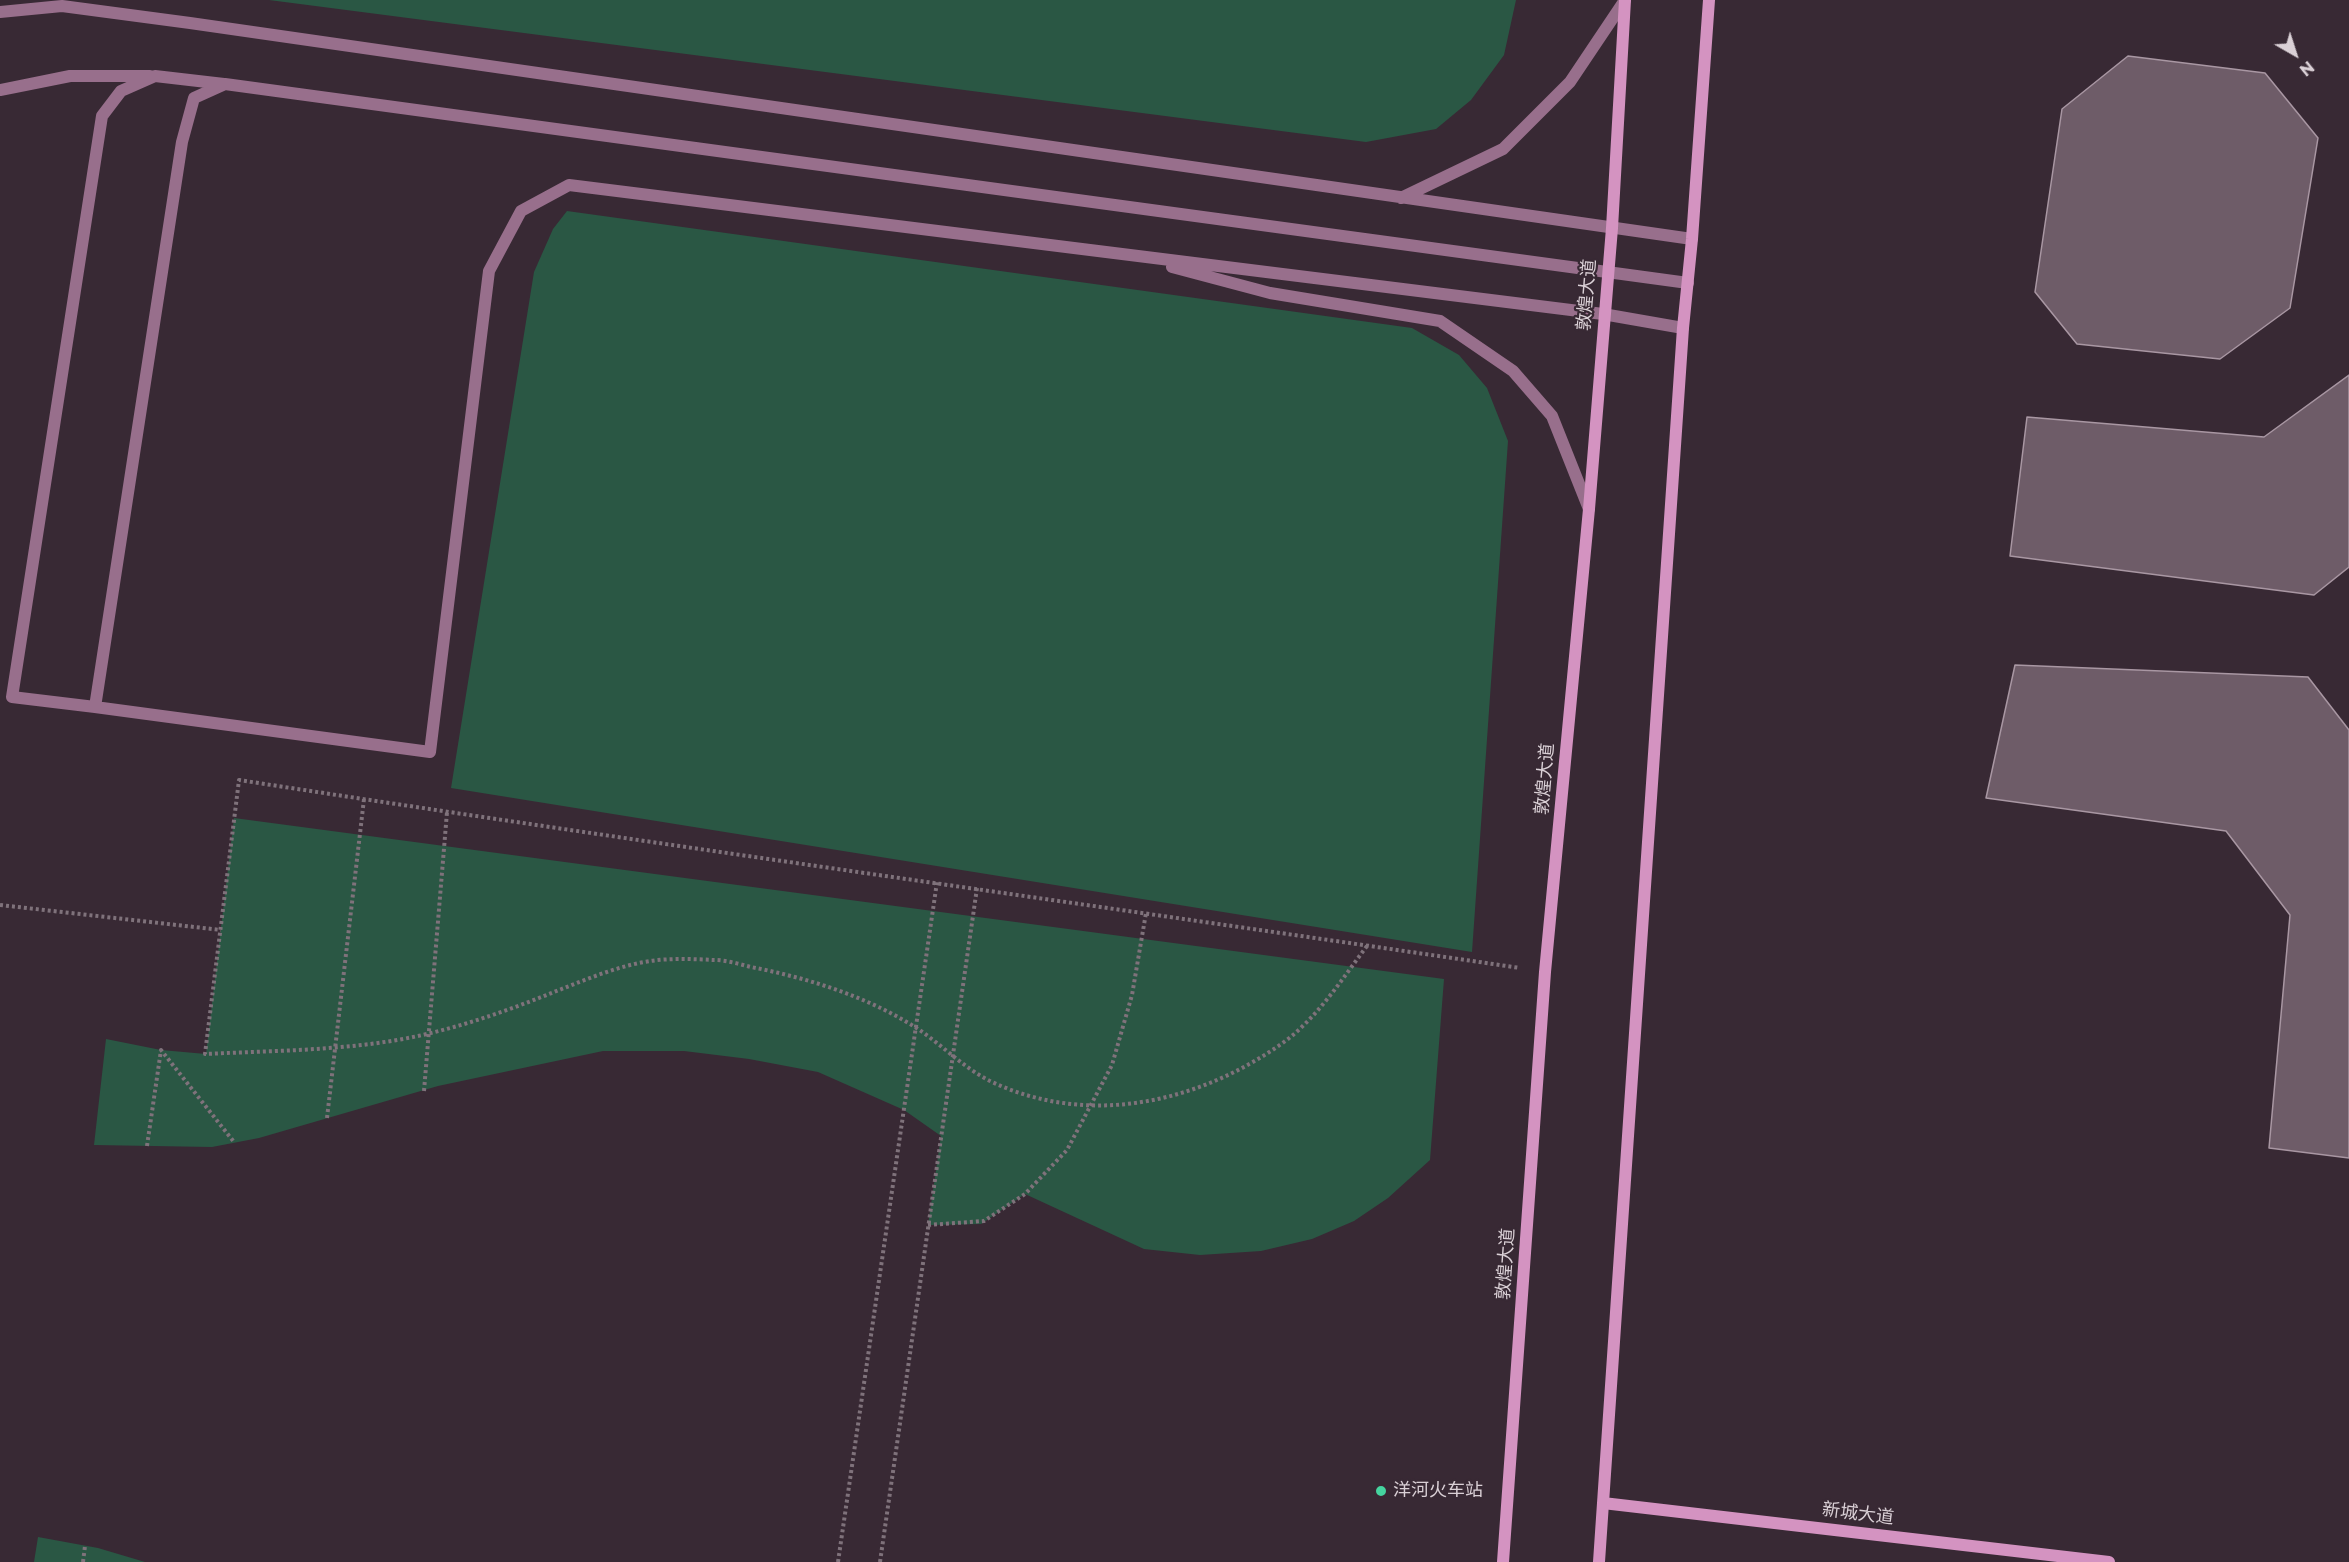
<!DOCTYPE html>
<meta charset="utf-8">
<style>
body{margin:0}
#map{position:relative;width:2349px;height:1562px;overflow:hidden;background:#382934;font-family:Montserrat,sans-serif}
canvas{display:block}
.north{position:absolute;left:2265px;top:24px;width:60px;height:60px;-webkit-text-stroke:4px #382934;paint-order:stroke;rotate:141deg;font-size:16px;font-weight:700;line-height:24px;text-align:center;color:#dad0d6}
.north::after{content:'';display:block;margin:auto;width:21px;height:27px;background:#dad0d6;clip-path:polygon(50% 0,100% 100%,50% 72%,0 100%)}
</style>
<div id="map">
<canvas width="2349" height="1562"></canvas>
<div class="north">N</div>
</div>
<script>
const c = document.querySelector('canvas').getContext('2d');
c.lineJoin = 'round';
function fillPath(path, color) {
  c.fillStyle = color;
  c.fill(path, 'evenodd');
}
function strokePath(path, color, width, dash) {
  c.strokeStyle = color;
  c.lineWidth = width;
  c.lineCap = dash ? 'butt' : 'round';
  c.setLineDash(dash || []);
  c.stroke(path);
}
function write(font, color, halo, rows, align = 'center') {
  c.font = font + ' Montserrat,"Noto Sans SC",sans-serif';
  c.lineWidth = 4.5;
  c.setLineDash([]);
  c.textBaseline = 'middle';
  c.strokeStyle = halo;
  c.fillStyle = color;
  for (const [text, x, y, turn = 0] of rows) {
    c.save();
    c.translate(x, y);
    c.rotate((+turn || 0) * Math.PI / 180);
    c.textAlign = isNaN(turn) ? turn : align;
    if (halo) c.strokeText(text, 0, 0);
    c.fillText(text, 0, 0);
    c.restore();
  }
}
fillPath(new Path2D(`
 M269 0H1516L1504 55 1471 100 1436 129 1366 142Z
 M567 211 1412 328 1459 355 1487 388 1508 441 1472 952 451 788 534 272 553 229Z
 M234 818 1444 979 1430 1160 1388 1198 1354 1221 1312 1239 1261 1251 1200 1255 1144 1249 1025 1194 981 1224 928 1225 941 1136 904 1110 818 1072 749 1059 684 1051H603L438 1086 259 1138 212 1147 94 1145 106 1039 161 1050 206 1054Z
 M38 1537 98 1548 145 1562H34Z`), '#2a5744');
const building = new Path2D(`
 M2128 56 2265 73 2318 138 2290 308 2220 359 2077 344 2035 292 2062 109Z
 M2349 375V567L2314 595 2010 556 2027 417 2264 437Z
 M2015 665 2308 677 2349 730V1158L2269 1148 2290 915 2226 831 1986 798Z`);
fillPath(building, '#6e5c68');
strokePath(building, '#a997a3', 1.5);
strokePath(new Path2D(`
 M0 905 221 930
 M1367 946C1342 979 1318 1017 1284 1042 1199 1103 1088 1128 990 1081 964 1068 942 1045 918 1029 869 997 808 978 751 967 739 964 726 960 714 960 694 959 670 958 650 961 617 966 585 980 554 992 517 1007 478 1021 439 1031 363 1051 284 1050 205 1054L239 780C666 846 1093 905 1520 968
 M424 1091 447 812
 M327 1118 364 799
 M147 1146 161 1050 234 1142
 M928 1225 984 1221 1025 1194 1067 1150 1112 1065 1132 995 1146 913
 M83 1562 85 1546
 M838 1562 937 882
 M880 1562 977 888`), '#7f727b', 4, [3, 3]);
strokePath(new Path2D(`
 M0 12 62 6 190 23 1692 239
 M0 90 70 76H150
 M1401 198 1503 149 1570 82 1625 0
 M1172 267 1270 293 1440 321 1513 371 1552 416 1589 509
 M1683 328 1603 314 569 185 521 211 489 271 430 752 95 707 182 142 194 98 225 84 1688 283
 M95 707 12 697 102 116 121 91 155 76 224 84`), '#986f8c', 12);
strokePath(new Path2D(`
 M1603 1503 2109 1562
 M1503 1562 1545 972 1589 509 1612 228 1625 0
 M1599 1562 1683 328 1692 239 1709 0`), '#d493c1', 12);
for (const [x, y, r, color] of [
 [1381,1491,6,"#45d49f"]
]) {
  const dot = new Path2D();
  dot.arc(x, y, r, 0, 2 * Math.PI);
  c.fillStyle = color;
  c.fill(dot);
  strokePath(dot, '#382934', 2);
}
write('18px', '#dad0d6', '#382934', [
 ["敦煌大道",1587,295,-85],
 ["敦煌大道",1545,779,-85],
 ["敦煌大道",1506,1264,-86],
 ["新城大道",1858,1514,7]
]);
write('18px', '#dad0d6', '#382934', [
 ["洋河火车站",1393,1491]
], 'left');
</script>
